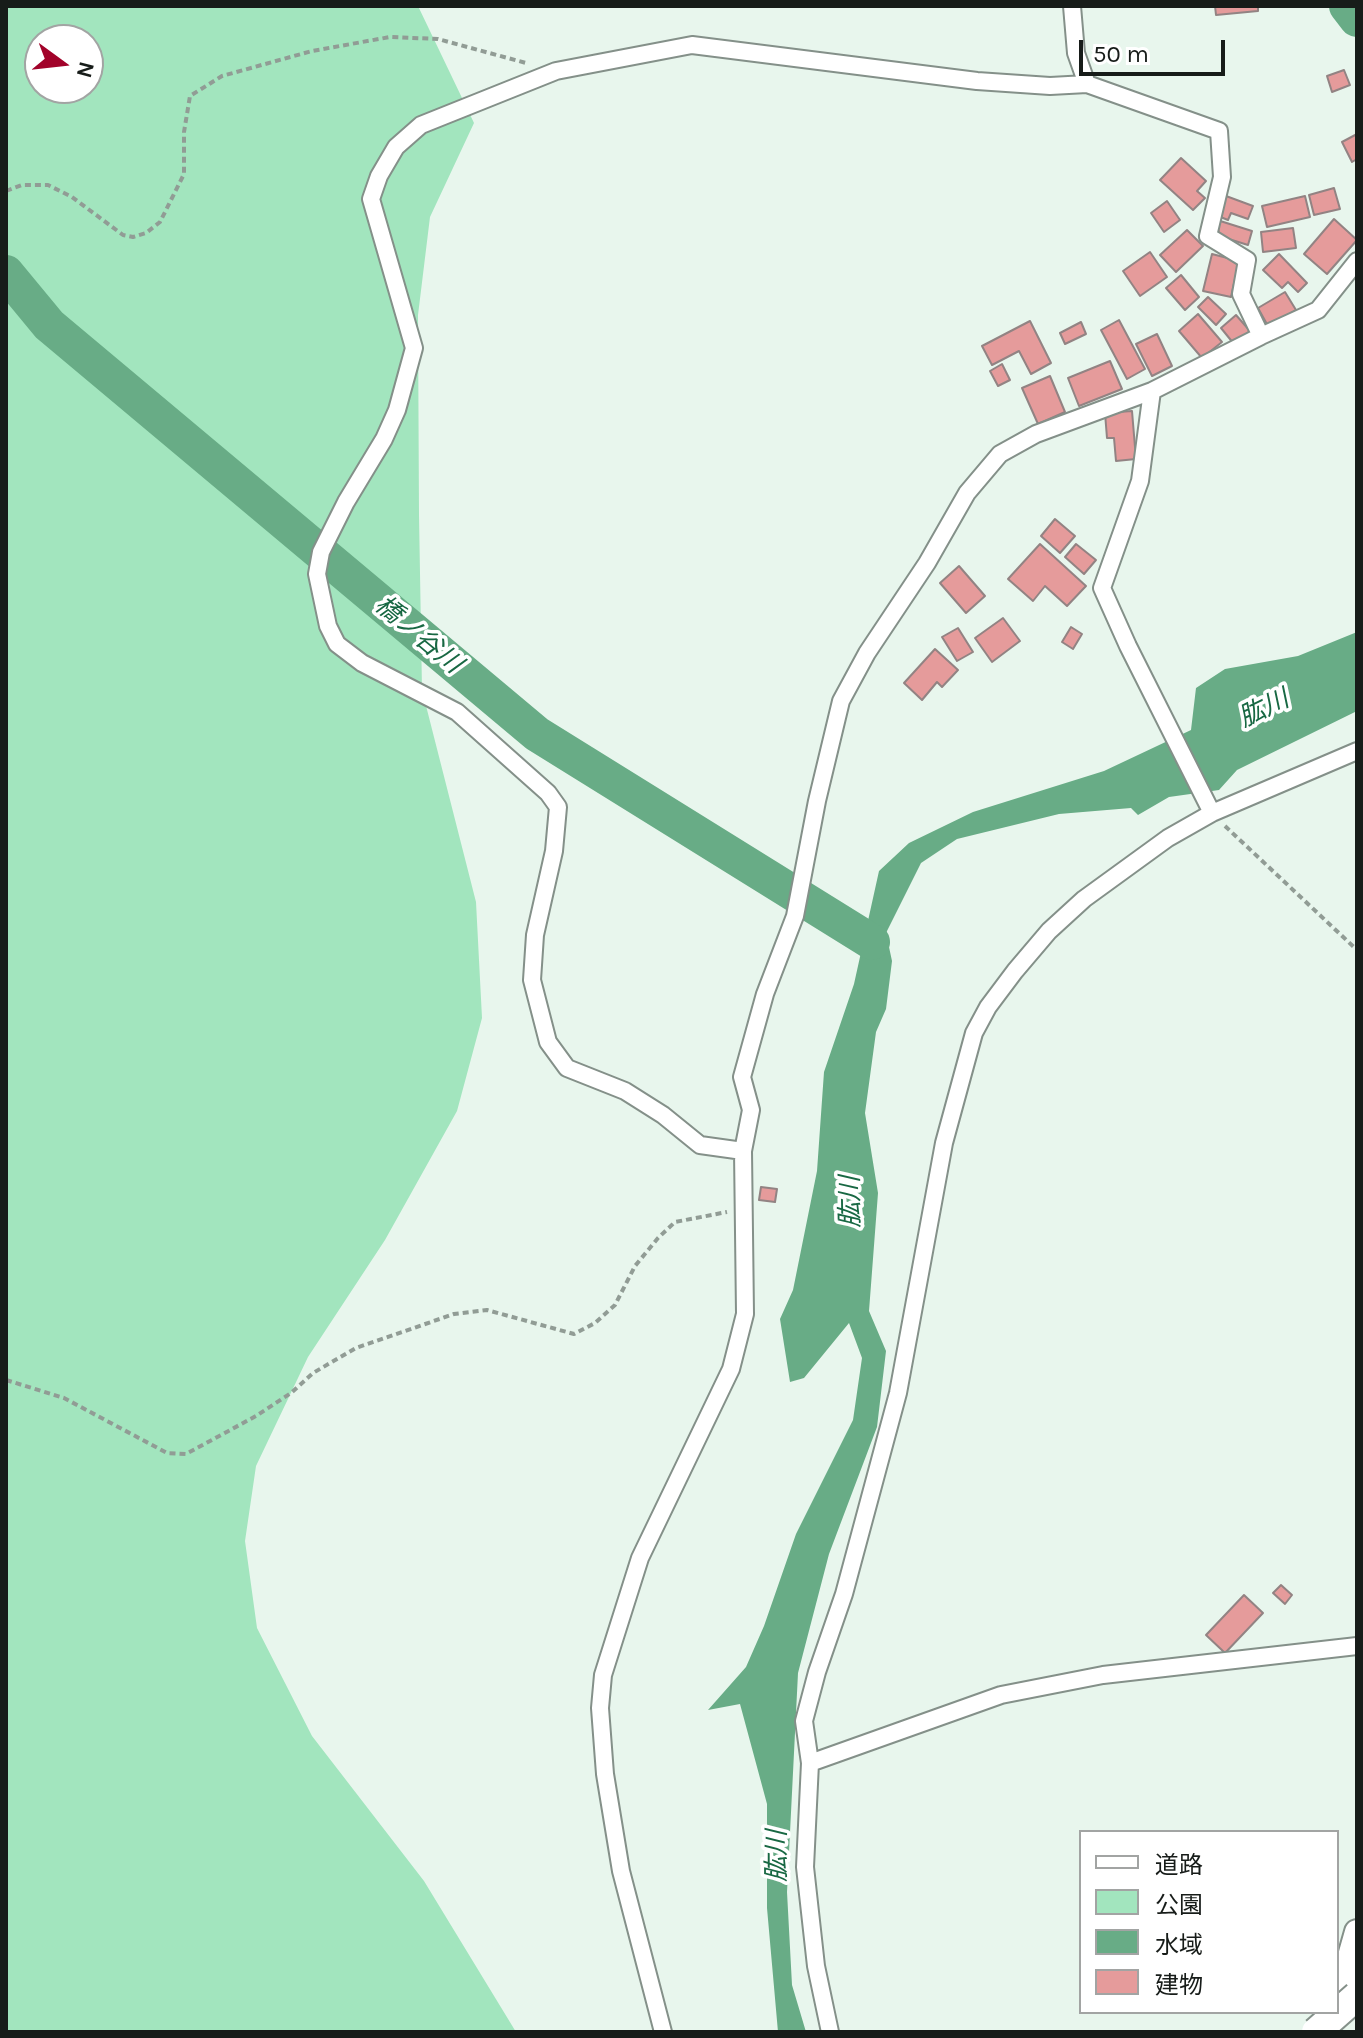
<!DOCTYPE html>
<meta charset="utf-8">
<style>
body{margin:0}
#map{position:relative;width:1363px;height:2038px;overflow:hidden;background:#e8f6ed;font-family:Karla,"Noto Sans JP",sans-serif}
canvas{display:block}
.frame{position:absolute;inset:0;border:8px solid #171c19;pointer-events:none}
.legend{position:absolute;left:1079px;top:1830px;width:260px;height:184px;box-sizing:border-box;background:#fff;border:2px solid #a2a4a3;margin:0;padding:10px 14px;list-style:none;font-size:24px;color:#171c19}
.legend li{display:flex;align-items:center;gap:16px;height:40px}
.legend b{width:40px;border:2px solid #a2a4a3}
.north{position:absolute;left:24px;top:24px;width:80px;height:80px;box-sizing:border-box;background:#fff;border:2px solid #a2a4a3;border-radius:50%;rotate:105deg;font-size:22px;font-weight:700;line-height:32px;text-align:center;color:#171c19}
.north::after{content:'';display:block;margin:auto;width:28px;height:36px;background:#a2032a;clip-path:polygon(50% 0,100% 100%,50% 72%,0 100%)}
.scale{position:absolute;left:1079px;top:40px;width:146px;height:36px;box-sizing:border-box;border:4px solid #171c19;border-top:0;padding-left:10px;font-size:24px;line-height:28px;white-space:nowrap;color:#171c19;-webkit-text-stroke:6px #fff;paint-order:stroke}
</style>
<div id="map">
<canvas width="1363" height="2038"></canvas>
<div class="frame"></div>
<ul class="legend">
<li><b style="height:10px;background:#fff"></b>道路</li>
<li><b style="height:22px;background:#a2e5be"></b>公園</li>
<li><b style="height:22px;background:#68ac86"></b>水域</li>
<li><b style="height:22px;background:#e59b9b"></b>建物</li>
</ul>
<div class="north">N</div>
<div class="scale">50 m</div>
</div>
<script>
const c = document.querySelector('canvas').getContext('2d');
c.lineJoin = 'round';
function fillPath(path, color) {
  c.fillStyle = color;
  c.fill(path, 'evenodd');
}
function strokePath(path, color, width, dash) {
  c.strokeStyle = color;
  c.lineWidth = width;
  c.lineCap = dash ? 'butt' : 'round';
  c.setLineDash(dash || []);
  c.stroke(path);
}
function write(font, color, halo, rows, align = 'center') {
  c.font = font + ' Karla,"Noto Sans JP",sans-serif';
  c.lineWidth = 7;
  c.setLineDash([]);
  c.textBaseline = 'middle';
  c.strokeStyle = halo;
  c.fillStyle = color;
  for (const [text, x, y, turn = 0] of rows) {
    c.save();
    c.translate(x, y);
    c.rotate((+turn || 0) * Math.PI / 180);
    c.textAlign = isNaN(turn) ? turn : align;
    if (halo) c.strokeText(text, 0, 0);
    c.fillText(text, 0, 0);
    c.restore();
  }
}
fillPath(new Path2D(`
 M6 6H418L474 123 430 217 418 315 419 515 422 690 476 902 482 1018 457 1111 385 1240 308 1357 256 1466 245 1541 257 1628 312 1736 424 1881 516 2032H6ZM40 40H88V88H40Z`), '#a2e5be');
fillPath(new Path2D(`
 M1357 632V711L1237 770 1219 790 1169 797 1138 815 1131 808 1059 814 957 839 921 863 886 933 892 961 886 1009 876 1032 865 1113 878 1193 869 1311 886 1351 877 1427 829 1554 798 1673 787 1892 792 1985 806 2032H778L767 1908V1804L740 1704 708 1710 746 1667 764 1626 796 1534 853 1420 862 1358 849 1323 804 1378 790 1382 780 1319 793 1290 817 1171 824 1072 854 984 879 871 909 843 973 812 1104 771 1191 730 1196 688 1225 669 1298 656Z`), '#68ac86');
strokePath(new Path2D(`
 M1347 6 1357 19
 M6 273 49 325 537 734 872 942`), '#68ac86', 36);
const building = new Path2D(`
 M1215 6H1258V11L1216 15Z
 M1344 70 1350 85 1332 92 1327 76Z
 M1357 134V159L1352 162 1342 142Z
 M1181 158 1206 181 1197 191 1205 198 1193 210 1160 180Z
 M1334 188 1340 209 1314 215 1309 195Z
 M1226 196 1253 206 1248 219 1231 213 1228 220 1218 216Z
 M1305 196 1310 217 1267 227 1262 206Z
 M1167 201 1180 220 1164 232 1151 213Z
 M1334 219 1357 240 1327 274 1304 254Z
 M1217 220 1252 231 1248 245 1219 236Z
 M1293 228 1296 248 1263 252 1261 232Z
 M1187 230 1203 246 1176 272 1160 255Z
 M1150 252 1167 277 1140 296 1123 271Z
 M1212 254 1239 261 1231 297 1203 291Z
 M1279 254 1307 283 1298 292 1288 282 1282 288 1263 270Z
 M1181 275 1199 297 1185 310 1166 288Z
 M1285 292 1296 310 1268 326 1258 308Z
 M1208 297 1226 314 1216 325 1198 307Z
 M1198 314 1222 342 1202 358 1179 331Z
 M1236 315 1250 331 1234 344 1221 328Z
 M1119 320 1145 369 1127 379 1101 330Z
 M1030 321 1051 363 1031 374 1019 351 992 365 982 346Z
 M1081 322 1086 334 1065 344 1060 333Z
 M1157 334 1172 366 1152 376 1136 344Z
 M1110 361 1122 389 1079 406 1068 378Z
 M1002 364 1010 380 998 386 990 371Z
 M1050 376 1065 412 1038 424 1022 388Z
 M1132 411 1136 459 1116 461 1114 438H1107L1105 413Z
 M1055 519 1075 536 1060 553 1041 536Z
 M1040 544 1086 586 1067 606 1045 586 1033 601 1008 579Z
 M1076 544 1096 560 1084 574 1065 557Z
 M959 566 985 596 966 613 940 583Z
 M1003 618 1020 641 992 662 975 638Z
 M1071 627 1082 634 1073 649 1062 642Z
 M958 628 973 652 957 661 942 637Z
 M935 649 958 670 942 687 937 682 922 700 904 683Z
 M761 1187 777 1189 775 1202 759 1200Z
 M1281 1585 1292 1595 1285 1604 1273 1593Z
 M1244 1595 1263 1613 1225 1653 1206 1635Z`);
fillPath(building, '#e59b9b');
strokePath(building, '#928383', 2);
const minor = new Path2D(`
 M1072 6 1076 53 1087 84
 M1152 391 1140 481 1102 588 1128 646 1212 813
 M743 1151 700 1145 663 1115 625 1091 567 1068 548 1042 532 980 535 935 554 851 558 807 548 793 457 712 362 663 337 644 328 626 317 574 321 552 346 502 384 439 397 410 414 348 371 199 379 176 396 147 421 125 556 71 692 45 977 81 1050 86 1087 84 1219 131 1222 177 1208 236 1247 260 1241 294 1261 336
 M810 1763 1001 1695 1103 1675 1357 1646
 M663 2032 621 1871 605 1774 600 1708 603 1675 640 1558 731 1369 745 1314 743 1151 751 1110 742 1077 765 994 795 916 817 801 841 701 867 653 927 563 967 493 1000 454 1036 434 1152 391 1261 336 1318 310 1357 261
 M830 2032 816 1966 805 1867 810 1763 804 1721 817 1672 844 1594 898 1393 944 1143 974 1033 988 1007 1015 971 1049 931 1084 899 1168 838 1212 813 1357 751`);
const primary = new Path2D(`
 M1337 2002 1357 1932`);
strokePath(minor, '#849089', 20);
strokePath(primary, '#849089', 28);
strokePath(new Path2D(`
 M6 191 22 185H48L72 197 123 235 133 237 146 233 160 222 184 174V132L190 96 222 76 312 51 390 37 438 39 526 63
 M1225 826 1357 950
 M6 1380 64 1398 167 1453 186 1454 256 1416 291 1393 313 1373 356 1348 454 1314 487 1310 574 1334 595 1323 615 1305 635 1266 658 1238 675 1222 727 1212`), '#919c95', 4, [6, 4]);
strokePath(minor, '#fff', 16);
strokePath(primary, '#fff', 24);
const motorwayBridge = new Path2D(`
 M1316 2032 1357 1996`);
strokePath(motorwayBridge, '#849089', 32, []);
strokePath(motorwayBridge, '#fff', 28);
write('italic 26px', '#186843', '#fff', [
 ["橋ノ谷川",418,635,40],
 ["肱川",1264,709,-26],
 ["肱川",851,1202,-91],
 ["肱川",778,1856,-90]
]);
</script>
